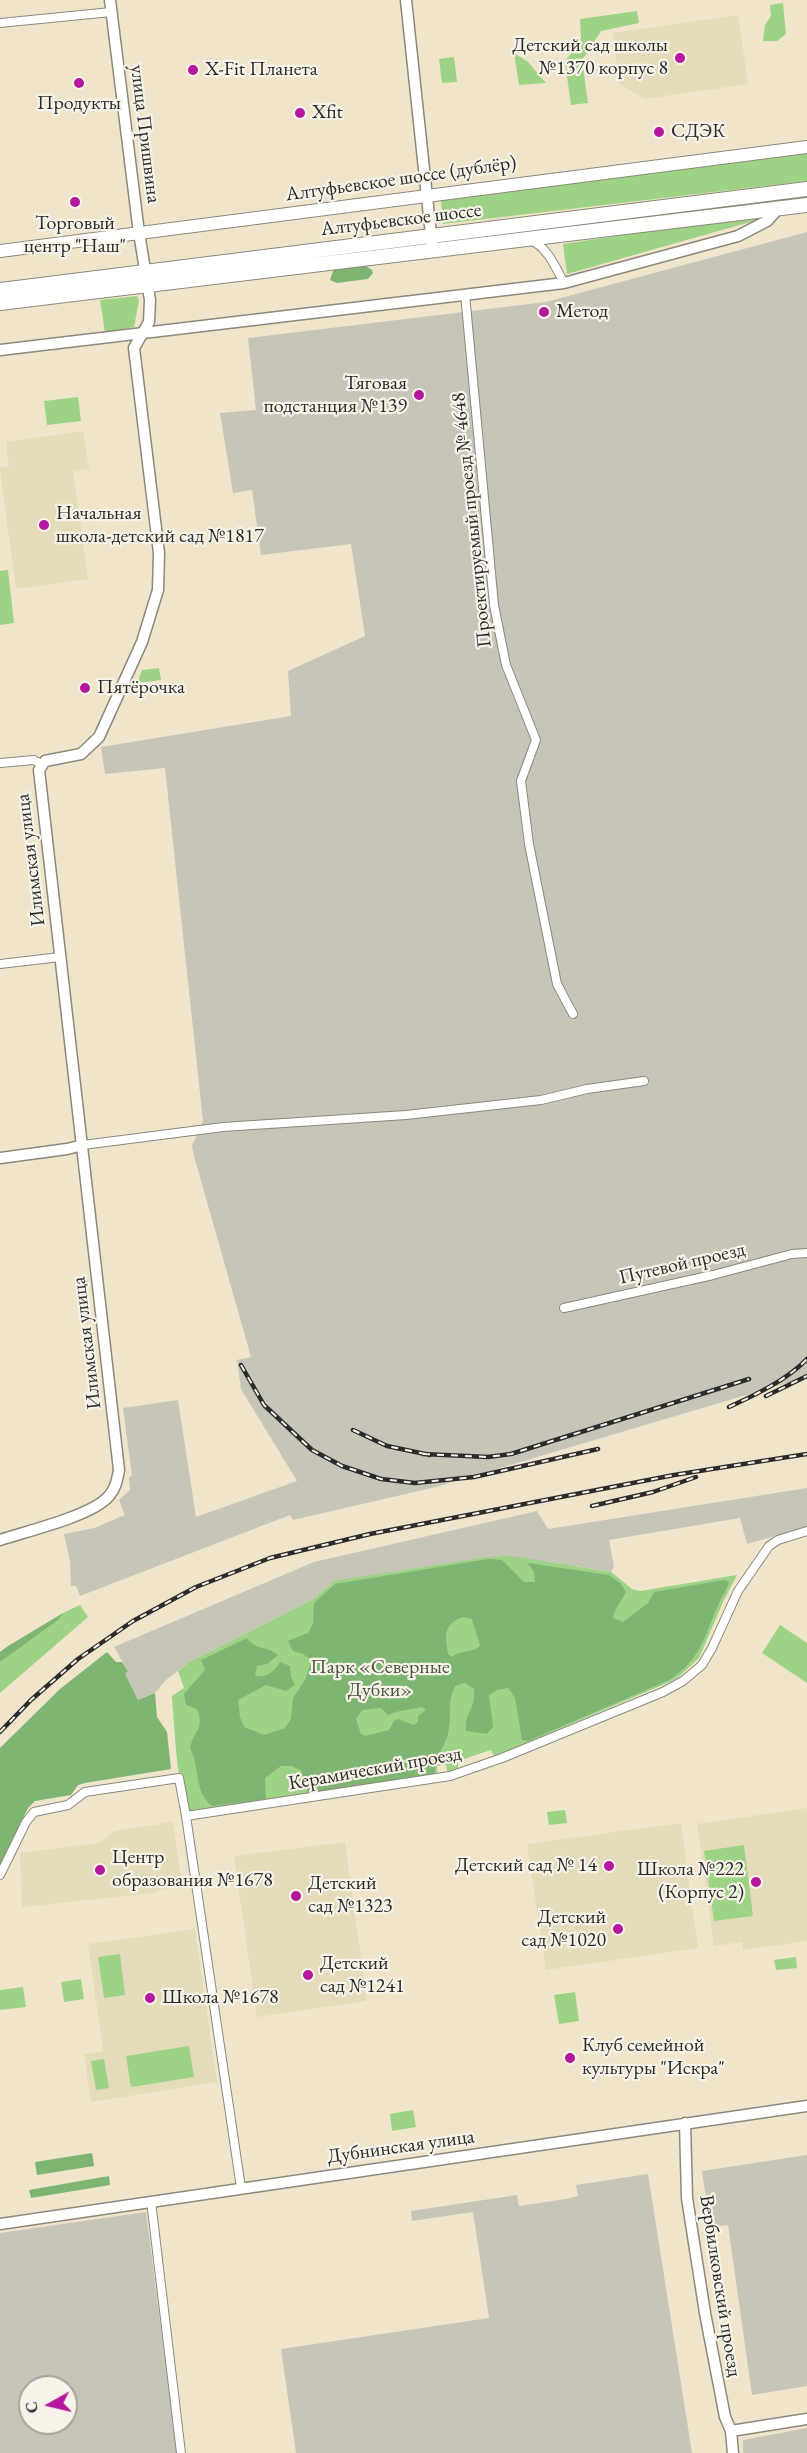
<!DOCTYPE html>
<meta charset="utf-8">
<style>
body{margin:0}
#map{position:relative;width:807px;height:2453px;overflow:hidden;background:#f0e5cb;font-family:"EB Garamond",serif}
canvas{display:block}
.north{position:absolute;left:18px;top:2375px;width:60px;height:60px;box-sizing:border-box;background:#f7f3e8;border:2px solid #a5a39c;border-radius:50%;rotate:262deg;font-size:16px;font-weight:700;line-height:24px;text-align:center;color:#2b2b2b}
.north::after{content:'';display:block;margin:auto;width:21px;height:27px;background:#b5179e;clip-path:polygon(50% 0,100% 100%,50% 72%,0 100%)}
</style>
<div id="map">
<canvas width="807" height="2453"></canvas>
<div class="north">С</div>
</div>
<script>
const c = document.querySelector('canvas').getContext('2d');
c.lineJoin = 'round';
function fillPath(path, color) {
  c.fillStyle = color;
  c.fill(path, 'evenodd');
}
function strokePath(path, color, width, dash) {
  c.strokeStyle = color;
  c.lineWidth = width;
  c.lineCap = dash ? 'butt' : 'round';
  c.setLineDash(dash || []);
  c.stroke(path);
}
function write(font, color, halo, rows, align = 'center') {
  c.font = font + ' "EB Garamond",serif';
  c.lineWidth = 4.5;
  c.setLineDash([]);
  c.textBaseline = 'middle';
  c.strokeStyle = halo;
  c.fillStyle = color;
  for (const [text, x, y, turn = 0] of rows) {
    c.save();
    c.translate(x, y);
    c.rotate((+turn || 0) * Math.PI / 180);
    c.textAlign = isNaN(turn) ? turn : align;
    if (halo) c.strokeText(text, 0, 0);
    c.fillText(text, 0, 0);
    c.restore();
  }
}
fillPath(new Path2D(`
 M738 15 748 84 644 99 619 83 613 33Z
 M83 431 89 469 73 472 88 579 16 589 0 470V468L9 466 6 442Z
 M807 1808V1941L743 1950 742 1942 714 1946 697 1824Z
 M173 1822 182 1887 162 1889 153 1893 22 1907 20 1853 98 1843 114 1831Z
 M681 1823 698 1948 546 1970 527 1844Z
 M345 1842 367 2001 257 2017 234 1856Z
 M195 1929 217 2082 91 2102 84 2054 103 2051 88 1944Z`), '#e4dbba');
fillPath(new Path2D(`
 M807 232V1377L436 1487 293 1520 290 1515 80 1596 76 1586H71L70 1562 64 1534 94 1528 125 1515 119 1500 130 1490 129 1477 132 1476 123 1408 178 1400 196 1517 297 1481 241 1389 237 1360 251 1357 194 1156 192 1146 203 1121 165 768 105 774 101 747 291 716 288 671 365 636 351 544 261 555 252 490 233 493 220 413 256 410 248 338 546 302Z
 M807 1488V1527L747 1544 740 1518 609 1540 614 1566 611 1572 576 1566 334 1581 312 1600 189 1662 166 1680 155 1693 138 1700 124 1674 128 1671 114 1647 314 1562 537 1511 548 1529Z
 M807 2155V2386L752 2395 728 2225 710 2227 702 2171Z
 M648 2174 692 2453H296L281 2349 489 2318 473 2212 412 2221 411 2211 517 2195 519 2206 566 2199 578 2196 576 2185Z
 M146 2212 177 2453H0V2233ZM30 2387H66V2423H30Z
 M807 2428V2453H743V2440Z`), '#c6c5b8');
fillPath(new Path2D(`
 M783 3 786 34 777 41H763L765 25 771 16 770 5Z
 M637 11 639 23 601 31 582 60 588 103 571 105 565 62 581 38 580 19Z
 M514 53 528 62 546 83 519 85Z
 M454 57 457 82 442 83 439 59Z
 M807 153V181L443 224 441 198Z
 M766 214 764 218 567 274 563 244Z
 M137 296 139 301 134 327 105 333 100 300Z
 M78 397 81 421 47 425 44 401Z
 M8 570 14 623 0 625V571Z
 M159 668 161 680 137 683 142 670Z
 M512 1556 611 1572 632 1589 640 1591 737 1575 723 1602 699 1658 681 1675 672 1681 512 1749 494 1756 491 1750 458 1761V1771L448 1775 446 1765 437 1766 438 1776 190 1812C177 1794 174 1721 172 1696L184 1688 178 1671 189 1662 312 1600 334 1581 488 1557Z
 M80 1605 88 1617 0 1693V1662L63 1613Z
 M780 1625 807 1643V1683L762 1653Z
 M565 1810 567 1823 549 1825 547 1812Z
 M744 1845 753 1916 714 1921 704 1851Z
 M120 1954 125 1995 104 1998 98 1957Z
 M796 1957 797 1968 776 1970 774 1960Z
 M81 1979 84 1999 64 2002 61 1982Z
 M23 1987 26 2007 0 2010V1990Z
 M575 1992 579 2021 559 2024 554 1995Z
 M189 2046 194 2077 131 2087 126 2056Z
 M104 2059 109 2088 96 2090 91 2061Z
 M413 2110 416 2127 392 2131 390 2114Z`), '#9dd384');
fillPath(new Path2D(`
 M366 266 372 270 373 273 368 279 337 283 330 280 334 268Z
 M488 1559 502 1560 524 1582H535L534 1572 528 1563 609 1575 620 1583 626 1592C621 1602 615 1607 613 1618L623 1622 648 1603 654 1592 724 1580 729 1582C728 1589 722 1595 719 1603 704 1636 702 1659 669 1680L528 1741 522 1740 515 1698 508 1688 497 1690 489 1695 493 1727 487 1734 466 1731C464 1712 476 1710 474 1689L465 1683 455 1686C447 1702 452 1713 449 1729 446 1746 434 1758 435 1775L308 1793 301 1770 291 1766H281L265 1778 266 1799 212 1806C194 1792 200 1767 190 1748 194 1730 205 1729 197 1709L186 1705 184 1694 205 1670 201 1660 247 1638C256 1651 266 1645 278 1655L267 1664 257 1666 255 1676C268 1677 273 1673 280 1662L290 1666 291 1676 295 1685 286 1691 266 1685 238 1700 240 1717 244 1727 264 1735 285 1728 291 1719 293 1698 305 1680 312 1660 303 1654 293 1651 288 1641 308 1633 313 1624 314 1603 335 1584ZM463 1617 472 1619 480 1646C472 1653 460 1650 452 1657L448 1654C445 1636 443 1624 463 1617ZM422 1707 426 1710 418 1716V1722L414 1725 398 1719 394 1721 389 1730 366 1736 361 1734 356 1719 362 1710 381 1708 388 1715C399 1710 410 1710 422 1707Z
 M63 1613 58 1620 0 1662V1652L8 1646Z
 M107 1652 116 1662H122L128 1671 125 1674 138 1700 155 1693 157 1717 167 1732 171 1769 85 1783 78 1785 71 1795 35 1801 28 1808 0 1866V1748L60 1689Z
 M92 2153 94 2166 37 2175 35 2162Z
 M109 2176 110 2185 31 2198 29 2190Z`), '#7eb572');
const minor = new Path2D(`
 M0 23 111 12
 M530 240C547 246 556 268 564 283
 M465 294 494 605 506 665 536 740 521 781 529 844 557 984 573 1014
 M0 763 34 760 41 764
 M0 964 60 957
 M83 1145 223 1127 406 1115 541 1100 587 1089 644 1081
 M564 1308 713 1275 792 1254 807 1253
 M186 1816 450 1776 502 1758 663 1692 683 1681 702 1665 712 1648 738 1591 769 1546 778 1540 807 1531
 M0 1875 26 1822 34 1812 68 1805 85 1792 179 1778 186 1816 241 2188
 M151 2201 181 2453`);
const tertiary = new Path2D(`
 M406 0 432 244
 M0 350 564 283 738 236 767 221 779 208
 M0 1158 67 1149 83 1145
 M0 1540C27 1531 92 1516 109 1496 116 1488 117 1480 119 1470L39 770 45 761 81 754 99 737 142 642 158 590 159 553 134 348 149 322 150 300 139 233 110 0
 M685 2123 687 2198 705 2313 725 2417 731 2431 733 2453
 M0 2224 807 2106
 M731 2431 807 2419`);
const secondary = new Path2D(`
 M0 251 807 147`);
const primary = new Path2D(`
 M0 290 807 189
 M0 303 807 205`);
strokePath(minor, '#8e887b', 10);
strokePath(tertiary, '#8e887b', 13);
strokePath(secondary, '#8e887b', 14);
strokePath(primary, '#8e887b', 16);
strokePath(minor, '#fff', 8);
strokePath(tertiary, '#fff', 10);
strokePath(secondary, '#fff', 12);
strokePath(primary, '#fff', 14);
const rail = new Path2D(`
 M241 1365 264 1405 312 1450 342 1466 381 1479 415 1483 474 1477 598 1449
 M766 1396 807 1376
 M729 1407C755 1395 787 1380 807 1359
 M353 1430 387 1446 430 1455
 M423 1454 488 1457 511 1454 749 1379
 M592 1506 653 1492 696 1477
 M0 1732 31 1700 78 1659 133 1621 196 1587 270 1558 370 1534 674 1475 807 1454`);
strokePath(rail, '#2b2b2b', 4.5);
strokePath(rail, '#f7f3e8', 2, [7]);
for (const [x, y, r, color] of [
 [680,58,6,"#b5179e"],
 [193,70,6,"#b5179e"],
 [79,83,6,"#b5179e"],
 [300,113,6,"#b5179e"],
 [659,132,6,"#b5179e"],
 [75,202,6,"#b5179e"],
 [544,312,6,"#b5179e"],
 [419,395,6,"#b5179e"],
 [44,525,6,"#b5179e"],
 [85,688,6,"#b5179e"],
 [609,1866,6,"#b5179e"],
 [100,1870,6,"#b5179e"],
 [756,1882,6,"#b5179e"],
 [296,1896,6,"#b5179e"],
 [618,1929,6,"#b5179e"],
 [308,1975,6,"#b5179e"],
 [150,1998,6,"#b5179e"],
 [570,2058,6,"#b5179e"]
]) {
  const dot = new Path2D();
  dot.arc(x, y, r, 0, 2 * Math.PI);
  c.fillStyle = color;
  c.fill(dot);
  strokePath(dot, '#f7f3e8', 2);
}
write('20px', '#2b2b2b', '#f7f3e8', [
 ["Детский сад школы",668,46,"right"],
 ["№1370 корпус 8",668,69,"right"],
 ["X-Fit Планета",205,70],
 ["Продукты",79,104,"center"],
 ["Xfit",312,113],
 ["СДЭК",671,132],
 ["Торговый",75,224,"center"],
 ["центр \"Наш\"",75,247,"center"],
 ["Метод",556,312],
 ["Тяговая",407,384,"right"],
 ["подстанция №139",407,407,"right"],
 ["Начальная",56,514],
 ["школа-детский сад №1817",56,537],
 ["Пятёрочка",97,688],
 ["Центр",112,1858],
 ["образования №1678",112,1881],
 ["Детский сад № 14",597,1866,"right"],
 ["Школа №222",744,1870,"right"],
 ["(Корпус 2)",744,1893,"right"],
 ["Детский",308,1884],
 ["сад №1323",308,1907],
 ["Детский",606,1918,"right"],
 ["сад №1020",606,1941,"right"],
 ["Детский",320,1964],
 ["сад №1241",320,1987],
 ["Школа №1678",162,1998],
 ["Клуб семейной",582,2046],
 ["культуры \"Искра\"",582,2069]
], 'left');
write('20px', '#2b2b2b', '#f7f3e8', [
 ["улица Пришвина",145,134,83],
 ["Алтуфьевское шоссе (дублёр)",401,179,-8],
 ["Алтуфьевское шоссе",401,220,-7],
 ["Проектируемый проезд № 4648",472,520,-96],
 ["Илимская улица",31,860,-97],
 ["Путевой проезд",682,1264,-13],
 ["Илимская улица",87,1343,-97],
 ["Керамический проезд",375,1769,-10],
 ["Дубнинская улица",401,2147,-8],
 ["Вербилковский проезд",720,2286,81]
]);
write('20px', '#485541', '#f7f3e8', [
 ["Парк «Северные",380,1668],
 ["Дубки»",380,1691]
]);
</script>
